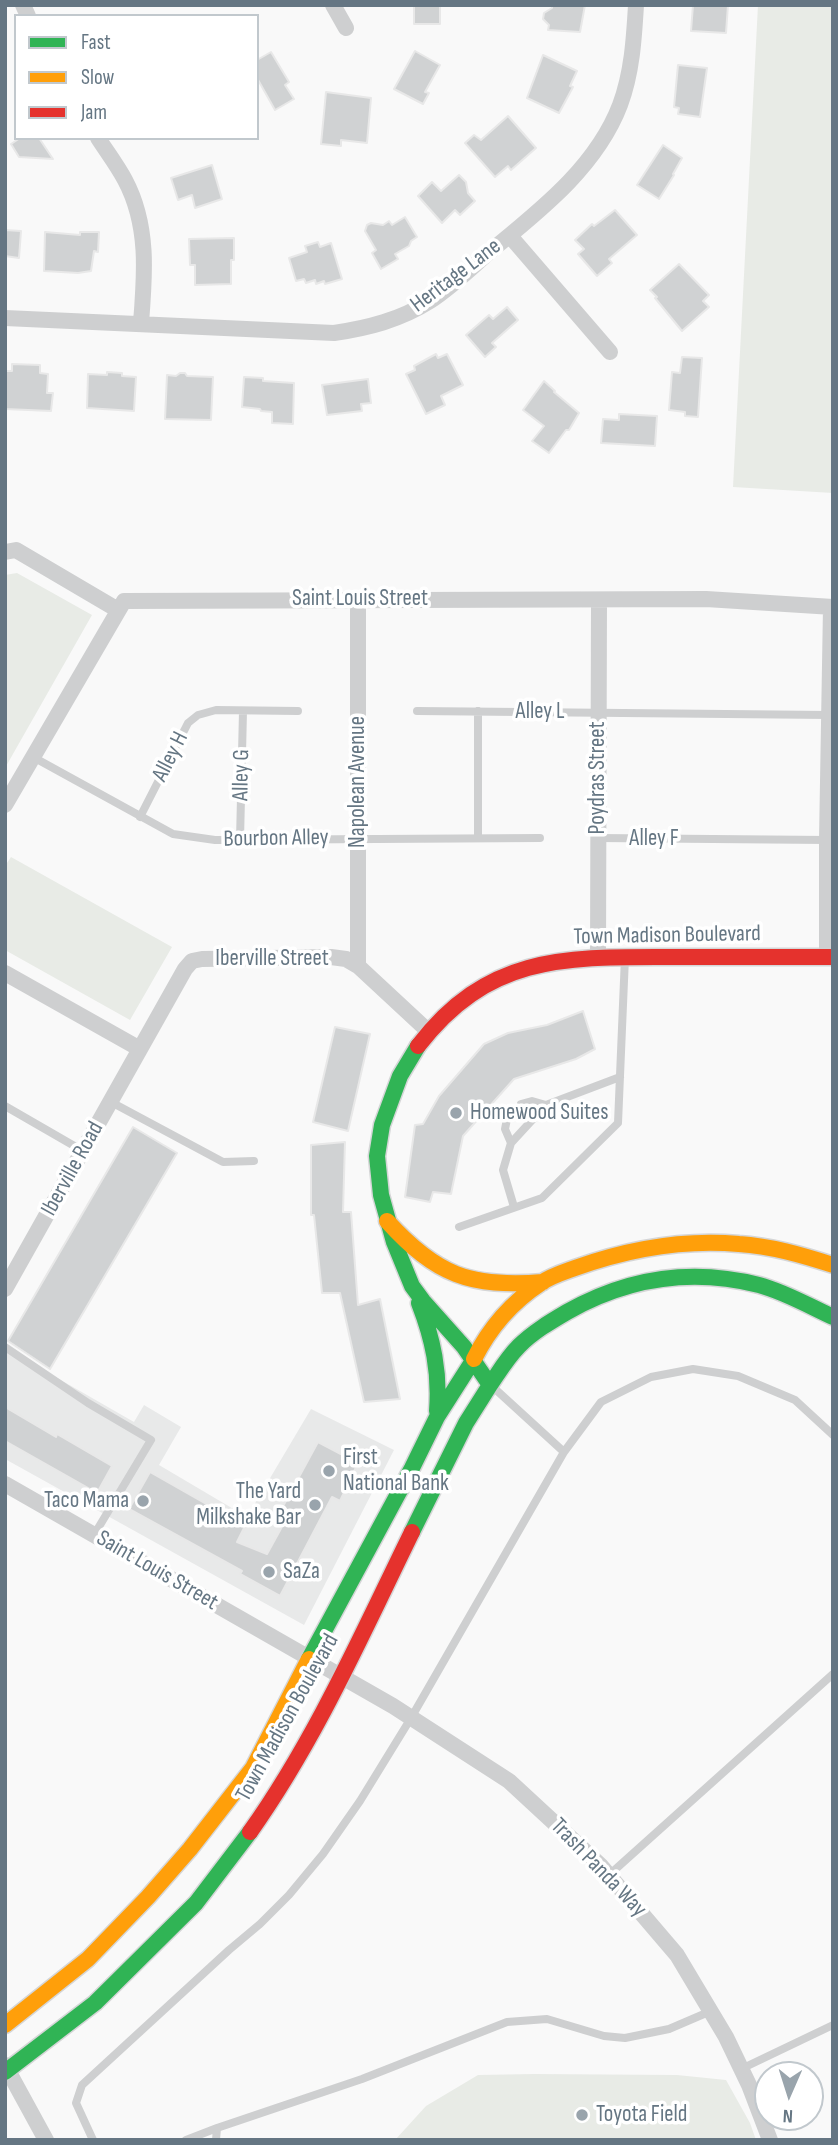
<!DOCTYPE html>
<style>
body{margin:0}
#map{position:relative;width:838px;height:2145px;overflow:hidden;background:#f9f9f9;font-family:"Sofia Sans Condensed",sans-serif}
canvas{display:block}
.frame{position:absolute;inset:0;border:7px solid #657683;pointer-events:none}
.legend{position:absolute;left:14px;top:14px;width:245px;height:126px;box-sizing:border-box;background:#fff;border:2px solid #c1c8cd;margin:0;padding:9px 12px;list-style:none;font-size:21px;color:#657683}
.legend li{display:flex;align-items:center;gap:14px;height:35px}
.legend b{width:35px;border:2px solid #c1c8cd}
.north{position:absolute;left:754px;top:2061px;width:70px;height:70px;box-sizing:border-box;background:#fff;border:2px solid #c1c8cd;border-radius:50%;rotate:183deg;font-size:19px;font-weight:700;line-height:28px;text-align:center;color:#657683}
.north::after{content:'';display:block;margin:auto;width:24px;height:32px;background:#99a4ac;clip-path:polygon(50% 0,100% 100%,50% 72%,0 100%)}
</style>
<div id="map">
<canvas width="838" height="2145"></canvas>
<div class="frame"></div>
<ul class="legend">
<li><b style="height:9px;background:#30b455"></b>Fast</li>
<li><b style="height:9px;background:#ff9f0a"></b>Slow</li>
<li><b style="height:9px;background:#e5322d"></b>Jam</li>
</ul>
<div class="north">N</div>
</div>
<script>
const c = document.querySelector('canvas').getContext('2d');
c.lineJoin = 'round';
function fillPath(path, color) {
  c.fillStyle = color;
  c.fill(path, 'evenodd');
}
function strokePath(path, color, width, dash) {
  c.strokeStyle = color;
  c.lineWidth = width;
  c.lineCap = dash ? 'butt' : 'round';
  c.setLineDash(dash || []);
  c.stroke(path);
}
function write(font, color, halo, rows, align = 'center') {
  c.font = font + ' "Sofia Sans Condensed",sans-serif';
  c.lineWidth = 7;
  c.setLineDash([]);
  c.textBaseline = 'middle';
  c.strokeStyle = halo;
  c.fillStyle = color;
  for (const [text, x, y, turn = 0] of rows) {
    c.save();
    c.translate(x, y);
    c.rotate((+turn || 0) * Math.PI / 180);
    c.textAlign = isNaN(turn) ? turn : align;
    if (halo) c.strokeText(text, 0, 0);
    c.fillText(text, 0, 0);
    c.restore();
  }
}
fillPath(new Path2D(`
 M5 1348 134 1422 144 1405 181 1427 159 1465 247 1517 311 1409 394 1450 304 1625 5 1459Z`), '#e8e9e9');
fillPath(new Path2D(`
 M758 5H833V493L733 487Z
 M17 573 92 615 5 768V575Z
 M11 857 172 947 130 1020 5 950V866Z
 M534 2074 677 2075 726 2080 750 2123 756 2140H395L426 2106 478 2075Z`), '#e8ebe6');
const building = new Path2D(`
 M414 5H440V24H414Z
 M552 5H585L580 32 548 30 549 25 543 19 544 13 552 8Z
 M693 5H728L726 33 691 31Z
 M415 51 440 65 425 92 429 93 423 104 394 89Z
 M271 52 289 82 285 85 294 99 275 110 257 78V60Z
 M543 55 577 71 570 86 573 87 559 113 527 98Z
 M678 65 707 68 700 117 678 114 679 108 674 107Z
 M326 92 371 98 367 143 341 140V146L321 144Z
 M508 116 536 148 511 170 508 166 495 177 465 143 474 135 481 140Z
 M20 138H39L53 159 19 157 11 144Z
 M663 145 682 158 673 174 674 175 659 199 637 185Z
 M212 165 222 199 195 208 192 195 178 200 171 178Z
 M459 175 466 182 468 193 475 201 460 215 455 210 442 223 418 196 432 182 441 191Z
 M615 210 637 235 609 259 612 263 597 276 578 254 584 249 575 240 592 224 594 226Z
 M405 217 417 237 411 241 409 246 395 254 398 259 381 269 372 253 376 250 365 231 367 225 371 223 383 225 389 221 392 225Z
 M5 230 21 231 19 258 5 256Z
 M45 232 80 235V232H99L98 252 94 251 91 271 78 273 44 271Z
 M234 238V260H231V284L195 285V265H190L189 239Z
 M318 242 320 247 331 243 342 279 325 284 324 281 316 284 315 280 306 283 304 279 296 281 289 258 307 252 305 246Z
 M679 264 709 295 703 301 709 307 682 331 655 298 657 297 650 290Z
 M507 307 518 320 492 343 496 347 485 357 466 335 489 315 493 319Z
 M436 354 438 358 447 354 463 385 441 396 445 405 426 414 406 374 415 370 414 366Z
 M682 357 702 358 698 417 685 416V412L669 410 672 372 680 373Z
 M12 364 40 365V373L48 374 47 393H53L51 411 5 409V371H12Z
 M107 372 122 373V376L136 377 134 411 87 408 88 374 107 375Z
 M180 373H185L187 376 213 377 211 420 165 419 167 375 176 376Z
 M244 377 263 378V381L294 383 293 424 272 423V412L261 411 260 409 242 407Z
 M368 379 371 403 361 404 362 411 327 415 322 385Z
 M544 381 555 391 554 392 579 413 569 430H566L549 453 532 441 544 426 523 410Z
 M619 414 657 416 655 446 601 443 603 419 619 420Z
 M583 1011 595 1049 576 1059 514 1079 463 1136 451 1194 433 1192 430 1202 405 1197 415 1125 423 1124 439 1096 484 1044 508 1033 547 1025Z
 M335 1027 370 1034 348 1131 313 1122Z
 M133 1127 177 1153 50 1369 8 1341Z
 M345 1142 343 1212H351L358 1305 380 1299 400 1399 364 1402 340 1293H322L314 1215H311V1145Z
 M5 1407 56 1437 57 1434 112 1466 97 1493 5 1441Z
 M318 1442 358 1463 340 1501 332 1497 280 1596 240 1574 242 1571 129 1509 150 1472 245 1526 237 1542 267 1554 289 1514 281 1510Z`);
fillPath(building, '#d0d2d3');
strokePath(building, '#e8e8e8', 2);
const fast = new Path2D(`
 M419 1303C433 1339 440 1372 437 1411
 M490 1385C499 1372 507 1358 519 1346 533 1332 550 1322 567 1312 627 1278 692 1268 759 1285 785 1292 809 1306 833 1317
 M412 1532 466 1423 490 1385 464 1347 423 1301 412 1286 394 1242 381 1195 377 1156 382 1125 400 1076 418 1046
 M309 1659 412 1468 437 1417 474 1359
 M5 2072 95 2003 196 1903 250 1832`);
const slow = new Path2D(`
 M387 1221C436 1275 470 1288 543 1282
 M474 1359C489 1329 512 1302 541 1283 551 1276 564 1272 575 1268 628 1249 682 1239 739 1244 771 1246 802 1255 833 1265
 M5 2025 88 1959 148 1897 190 1849 253 1768 309 1659`);
const jam = new Path2D(`
 M418 1046C490 952 570 957 678 957 730 957 781 957 833 957
 M250 1832C316 1739 362 1634 412 1532`);
strokePath(fast, '#d5d6d7', 19);
strokePath(slow, '#d5d6d7', 19);
strokePath(jam, '#d5d6d7', 19);
strokePath(new Path2D(`
 M417 711 829 715
 M33 757 173 834 215 840 540 838
 M140 817 188 723 198 715 216 710 298 711
 M478 838V711
 M598 838 827 840
 M240 840 243 711
 M111 1102 223 1162 254 1161
 M521 1104 532 1101 546 1105
 M5 1106 83 1151
 M507 1119 505 1129 511 1143
 M514 1207 503 1170 511 1143 546 1105 620 1077
 M459 1227 542 1198 618 1123 625 957
 M5 1347 88 1403 151 1440 94 1535
 M494 1388 564 1452
 M609 1875 833 1674
 M741 2069 833 2025
 M93 2140 76 2103 82 2085 229 1950 260 1924 289 1895 323 1854 360 1801 411 1718 564 1452 601 1402 651 1377 693 1369 738 1376 795 1400 833 1435
 M186 2140 217 2128
 M216 2140 217 2128 362 2079 507 2022 547 2019 604 2036 625 2038 669 2029 711 2011`), '#cecfd0', 8);
strokePath(new Path2D(`
 M23 5 28 16
 M333 5 346 28
 M98 138C107 152 117 165 125 180 149 225 145 274 141 323
 M510 236 610 352
 M5 318 334 333C368 328 400 320 430 301 450 288 469 270 487 254 538 212 596 168 620 105 632 73 634 39 636 5
 M5 552 16 550 118 610
 M358 599V966
 M5 805 124 601 706 599 833 607
 M598 957 599 600
 M827 957V840L831 607
 M5 973 140 1049
 M5 1289 185 969 192 961 202 959 331 957 346 959 358 966 428 1031
 M5 1484 393 1706 509 1781 601 1866 677 1955 726 2037 749 2085 770 2140
 M5 2065 46 2140`), '#cecfd0', 16);
strokePath(fast, '#30b455', 16);
strokePath(slow, '#ff9f0a', 16);
strokePath(jam, '#e5322d', 16);
for (const [x, y, r, color] of [
 [456,1113,7,"#99a4ac"],
 [329,1471,7,"#99a4ac"],
 [143,1501,7,"#99a4ac"],
 [315,1505,7,"#99a4ac"],
 [269,1572,7,"#99a4ac"],
 [582,2115,7,"#99a4ac"]
]) {
  const dot = new Path2D();
  dot.arc(x, y, r, 0, 2 * Math.PI);
  c.fillStyle = color;
  c.fill(dot);
  strokePath(dot, '#fff', 2.5);
}
write('23px', '#657683', '#fff', [
 ["Heritage Lane",456,276,-37],
 ["Saint Louis Street",360,599],
 ["Alley L",540,712],
 ["Alley H",171,757,-63],
 ["Alley G",242,775,-89],
 ["Poydras Street",598,778,-90],
 ["Napolean Avenue",358,782,-90],
 ["Bourbon Alley",276,839,-1],
 ["Alley F",654,839],
 ["Town Madison Boulevard",667,936,-1],
 ["Iberville Street",272,959],
 ["Iberville Road",73,1169,-61],
 ["Saint Louis Street",157,1571,30],
 ["Town Madison Boulevard",288,1718,-61],
 ["Trash Panda Way",598,1868,46]
]);
write('23px', '#657683', '#fff', [
 ["Homewood Suites",470,1113],
 ["First",343,1458],
 ["National Bank",343,1484],
 ["The Yard",301,1492,"right"],
 ["Milkshake Bar",301,1518,"right"],
 ["Taco Mama",129,1501,"right"],
 ["SaZa",283,1572],
 ["Toyota Field",596,2115]
], 'left');
</script>
